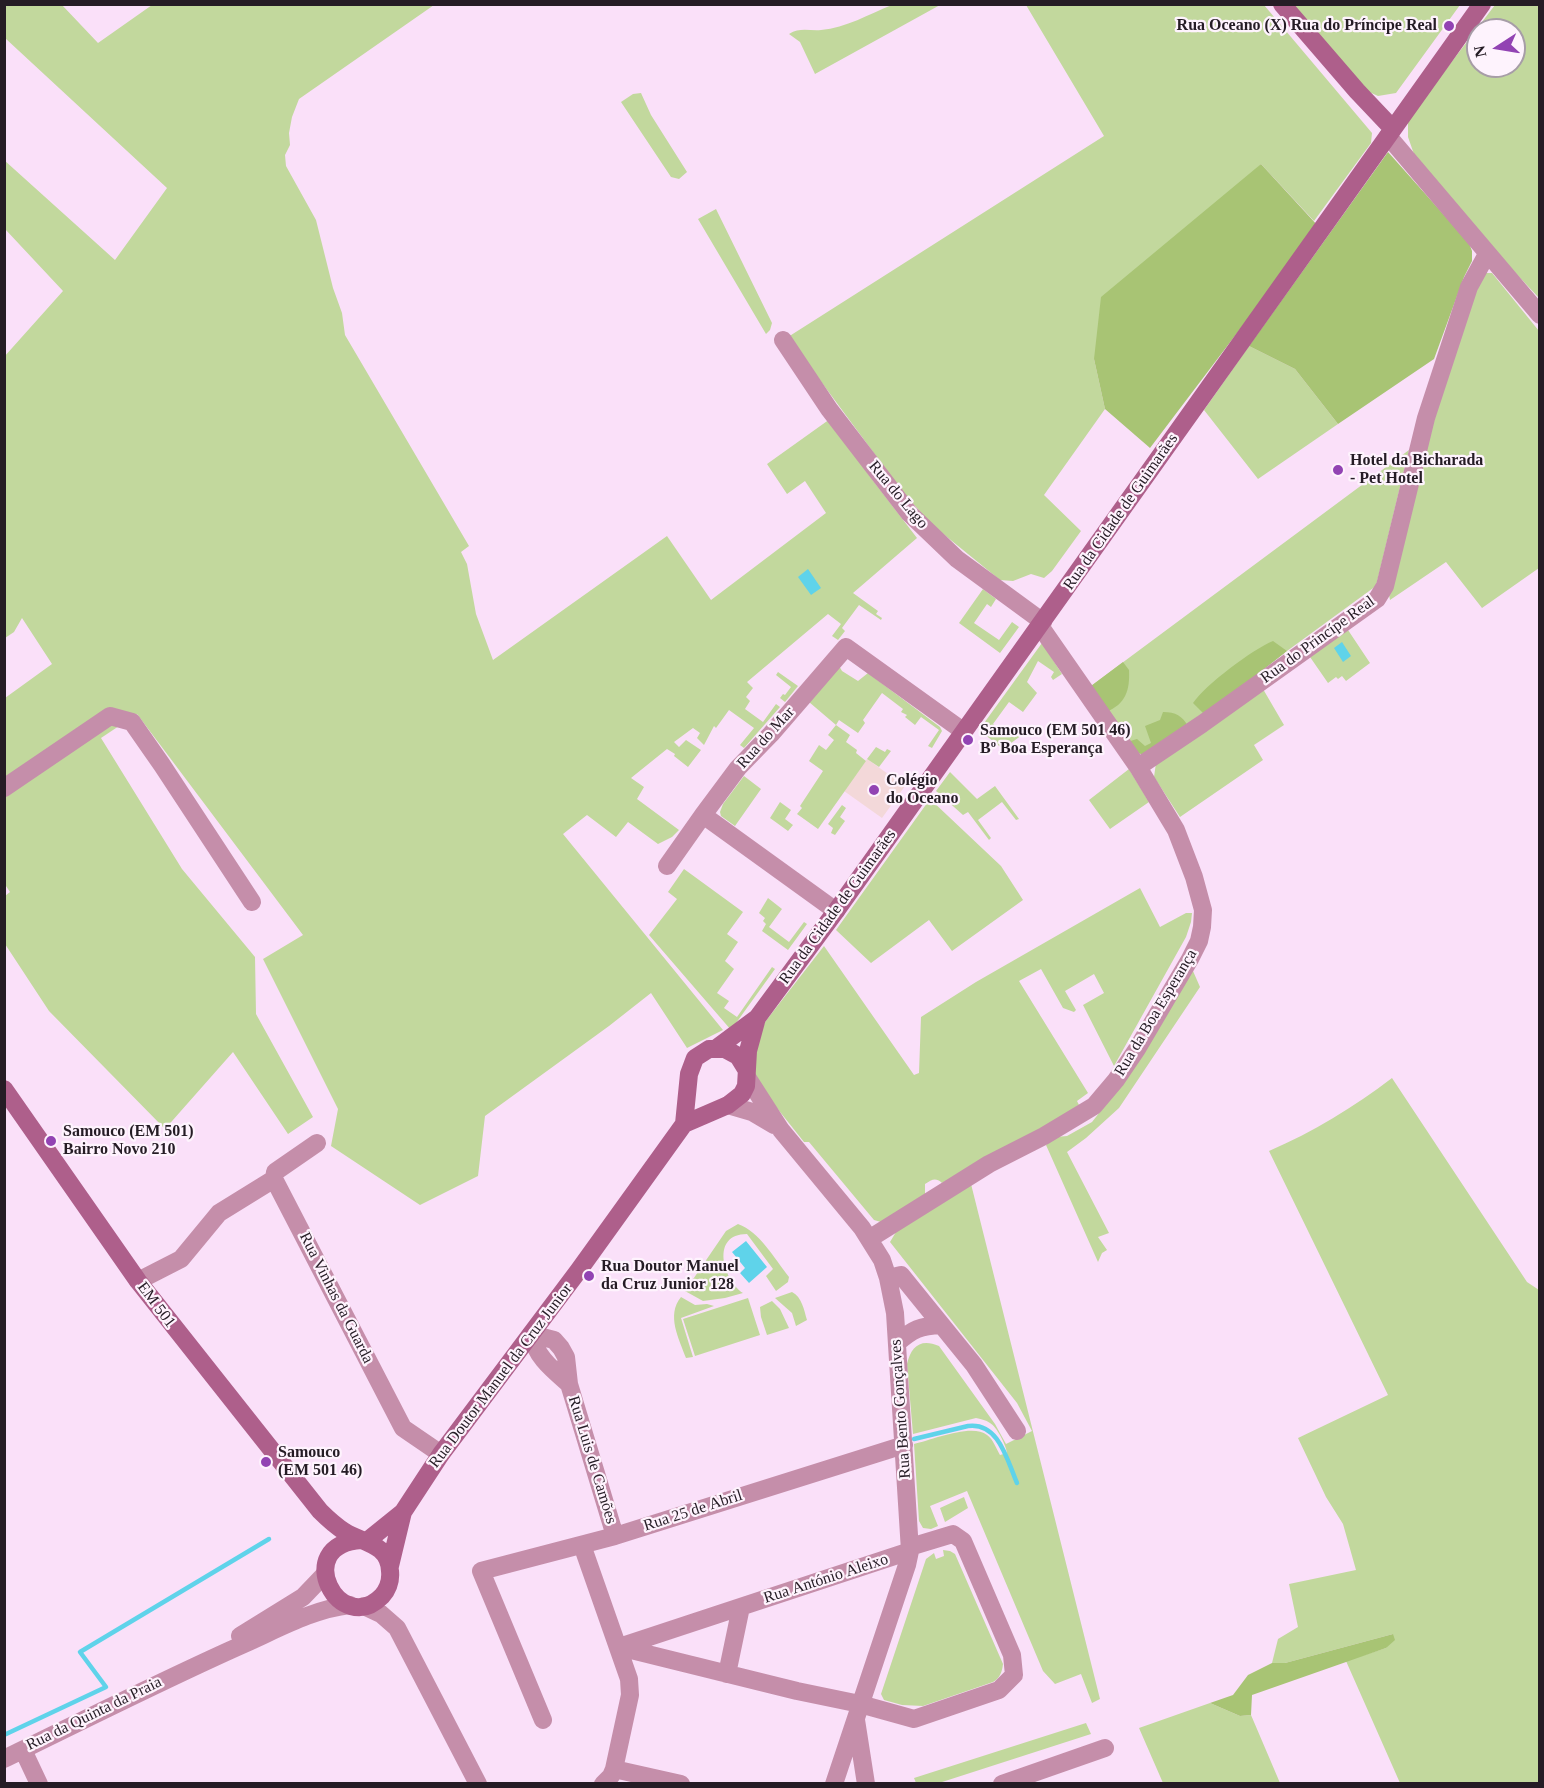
<!DOCTYPE html>
<meta charset="utf-8">
<style>
body{margin:0}
#map{position:relative;width:1544px;height:1788px;overflow:hidden;background:#fae0f9;font-family:Georgia,serif}
canvas{display:block}
.frame{position:absolute;inset:0;border:6px solid #251c25;pointer-events:none}
.north{position:absolute;left:1466px;top:18px;width:60px;height:60px;box-sizing:border-box;background:#fef3fd;border:2px solid #a79da7;border-radius:50%;rotate:258deg;font-size:16px;font-weight:700;line-height:24px;text-align:center;color:#251c25}
.north::after{content:'';display:block;margin:auto;width:21px;height:27px;background:#9243b3;clip-path:polygon(50% 0,100% 100%,50% 72%,0 100%)}
</style>
<div id="map">
<canvas width="1544" height="1788"></canvas>
<div class="frame"></div>
<div class="north">N</div>
</div>
<script>
const c = document.querySelector('canvas').getContext('2d');
c.lineJoin = 'round';
function fillPath(path, color) {
  c.fillStyle = color;
  c.fill(path, 'evenodd');
}
function strokePath(path, color, width, dash) {
  c.strokeStyle = color;
  c.lineWidth = width;
  c.lineCap = dash ? 'butt' : 'round';
  c.setLineDash(dash || []);
  c.stroke(path);
}
function write(font, color, halo, rows, align = 'center') {
  c.font = font + ' Georgia,serif';
  c.lineWidth = 4.5;
  c.setLineDash([]);
  c.textBaseline = 'middle';
  c.strokeStyle = halo;
  c.fillStyle = color;
  for (const [text, x, y, turn = 0] of rows) {
    c.save();
    c.translate(x, y);
    c.rotate((+turn || 0) * Math.PI / 180);
    c.textAlign = isNaN(turn) ? turn : align;
    if (halo) c.strokeText(text, 0, 0);
    c.fillText(text, 0, 0);
    c.restore();
  }
}
fillPath(new Path2D(`
 M867 759 905 786 882 818 844 791Z`), '#f3d8d9');
fillPath(new Path2D(`
 M5 5H62L98 43 152 5H434L299 99 292 117 289 133 290 145 285 155 286 166 316 220 333 288 342 313 345 335 469 546 461 552 467 564 476 614 493 660 667 536 711 600 826 513 805 481 787 494 767 464 830 419 871 478 917 538 853 593 878 611 876 614 882 618 881 620 859 605 842 628 845 631 838 640 832 636 841 624 828 614 747 682 753 688 746 697 750 701 745 709 763 722 776 704 780 707 744 748 740 745 754 728 729 710 716 728 714 726 704 745 697 738 700 733 693 728 674 742 679 747 686 740 701 750 688 767 674 756 675 754 667 749 631 778 644 787 637 799 679 830 672 837 658 844 628 822 616 837 587 815 563 834 723 1030 687 1048 651 993 609 1026 485 1116 478 1176 420 1205 331 1146 338 1109 263 959 303 935 137 714 101 738 182 869 255 957 256 1014 313 1117 288 1134 233 1052 165 1129 49 1011 5 944V896L10 892 4 883 5 698 52 664 22 618 14 632 5 638 4 357 63 291 5 229 4 160 115 260 167 188 5 38Z
 M892 5H940L815 74 800 42 789 34C800 27 809 31 821 30 846 28 869 14 892 5Z
 M1026 5H1264L1372 133 1371 143 1314 221 1261 164 1094 359 1105 409 1044 495 1081 531 1052 571 1044 578 1031 574 1013 581 1000 580 931 524 902 491 788 337 1104 136Z
 M1293 5H1460L1396 93 1378 96 1367 91Z
 M1495 5H1539V298L1478 233 1415 157 1408 137V119ZM1478 30H1514V66H1478Z
 M641 93 651 115 687 172 679 179 671 177 621 102 633 94Z
 M716 209 772 323 770 330 766 334 698 219Z
 M1485 273H1492L1539 331V568L1482 608 1446 562 1390 600 1388 590 1430 420 1463 320Z
 M1249 346 1295 369 1338 424 1258 479 1204 410Z
 M1409 450 1376 586 1287 651 1205 715 1136 753 1091 686Z
 M983 589 996 599 991 607 987 604 974 623 999 640 1012 622 1019 627 1000 653 959 623Z
 M1348 630 1370 663 1346 681 1342 676 1338 679 1336 677 1328 683 1310 657Z
 M1042 643 1062 674 1053 680 1051 677 1054 672 1038 661 1027 682 1037 693 1023 712 1009 702 993 724 1007 734 1013 726 1022 735 1003 749 979 730Z
 M838 664 842 671 858 681 868 673 940 727 942 731 932 748 928 746 939 730 921 717 915 725 905 717 907 715 901 712 903 709 882 693 863 720 865 723 858 733 839 720 836 725 850 735 846 742 857 750 856 753 866 761 818 829 797 814 802 808 800 806 823 771 809 761 819 745 826 750 834 740 828 735 836 725 809 702Z
 M778 672 798 686 785 702 780 698 783 694 785 695 791 687 776 675Z
 M1263 689 1284 725 1254 745 1263 760 1180 817 1154 777 1156 763Z
 M876 747 885 752 887 749 891 751 879 767 867 759Z
 M1129 769 1149 802 1110 829 1089 800Z
 M950 772 977 799 995 786 1019 819 1016 820 1002 802 978 820 991 838 989 840 968 812 963 815 936 791Z
 M744 776 761 789 735 826 721 816 720 812 723 804Z
 M930 799 1001 866 1023 900 952 951 929 920 871 963 836 930Z
 M780 802 791 810 785 819 793 825 788 831 770 818Z
 M842 805 846 808 840 817 845 821 835 835 831 833 833 828 828 824Z
 M684 869 743 912 727 934 738 942 725 961 734 969 717 993 729 1001 724 1008 737 1017 772 967 775 969 731 1030 649 935 677 899 668 892Z
 M1140 888 1160 927 1186 913H1192L1191 922 1186 937 1114 1066 1083 1005 1104 993 1094 974 1065 991 1076 1010 1074 1012 1063 1008 1041 969 1019 981 1088 1093 1077 1101 1079 1105 1046 1127 942 1183C935 1177 932 1180 925 1184V1194L881 1222 874 1220 809 1142H804L765 1093 754 1074 752 1054 765 1022 824 946 914 1075 919 1073 921 1017 976 982Z
 M768 898 782 909 769 927 789 942 804 922 807 924 788 950 762 931 766 924 763 921 765 918 759 913Z
 M1189 970 1193 971 1200 987 1119 1108 1086 1138 1067 1152 1109 1233 1098 1237 1107 1250 1102 1253 1098 1262 1046 1145 1056 1137 1067 1136 1092 1122 1111 1098Z
 M1392 1078 1527 1282 1539 1290V1783H1400L1346 1661 1386 1648 1393 1634 1285 1663H1272L1278 1639 1298 1627 1289 1584 1356 1570 1343 1524 1326 1497 1298 1438 1388 1395 1269 1151C1313 1132 1354 1107 1392 1078Z
 M971 1184 1100 1699 1092 1703 1081 1674 1055 1684 1043 1671 967 1491 930 1506 938 1526 931 1529 923 1528 919 1521 914 1444C932 1440 972 1423 987 1435 993 1439 996 1448 1000 1455L1007 1453C1006 1445 997 1427 990 1423 986 1420 980 1419 976 1418L913 1434 907 1364C911 1346 921 1338 939 1346L995 1424 1006 1444 1032 1431 1017 1403 890 1242 899 1227Z
 M738 1224C760 1232 774 1258 789 1277L788 1282 776 1291 766 1276 773 1269 747 1234C710 1234 723 1280 743 1293L725 1298 703 1301 685 1291 726 1231Z
 M792 1292C802 1297 804 1310 807 1320L796 1326 792 1313 775 1298Z
 M681 1297 695 1305 707 1304 714 1306 681 1318 693 1357 686 1358C679 1339 666 1315 681 1297Z
 M748 1298 760 1335 695 1356 683 1319Z
 M772 1301 780 1309 789 1328 767 1335 761 1317 760 1307Z
 M964 1497 968 1508 945 1522 940 1508Z
 M943 1550 950 1551 955 1554 1003 1664C1002 1672 1000 1678 993 1682L923 1706 902 1705 884 1700 881 1694 926 1559 934 1553 936 1559 944 1556Z
 M1210 1703 1240 1716 1251 1715 1280 1783H1163L1139 1728Z
 M1086 1723 1091 1734 939 1783H916L914 1778Z`), '#c2d89d');
fillPath(new Path2D(`
 M1388 152 1469 243 1472 251V261L1464 277 1434 359 1338 424 1295 369 1249 346Z
 M1261 164 1318 226 1150 448 1105 409 1094 359 1101 297Z
 M1273 641 1287 651 1205 715 1193 703C1205 685 1253 649 1273 641Z
 M1123 662 1129 670C1130 690 1126 704 1106 712L1091 686Z
 M1163 712C1176 712 1182 716 1188 726L1146 755 1136 753 1127 742 1137 739 1145 746 1151 743 1145 726 1160 720Z
 M1393 1634 1395 1640 1386 1648 1252 1695 1251 1715 1240 1716 1210 1703 1233 1695 1248 1675 1272 1663H1285Z`), '#a8c474');
fillPath(new Path2D(`
 M808 569 821 588 811 595 798 577Z
 M1342 642 1351 656 1343 662 1334 648Z
 M746 1241 767 1267 749 1283 740 1273 745 1268 732 1252Z`), '#5fd3ea');
strokePath(new Path2D(`
 M914 1439 968 1426C999 1422 1007 1460 1017 1483
 M4 1735 106 1687 80 1652 269 1539`), '#5fd3ea', 4.5);
strokePath(new Path2D(`
 M1388 136 1540 315
 M783 340 829 409 909 513 957 559 1043 622
 M1138 767 1202 724 1377 599 1385 586 1426 418 1469 287 1487 254
 M4 788 110 716 132 722 162 765 252 902
 M667 866 703 815
 M836 911 703 815 738 768 771 734 846 647 963 731
 M747 1077 781 1130 862 1228 882 1260 888 1278 895 1313 910 1551 907 1565 834 1784
 M728 1105 752 1112 774 1125
 M317 1143 275 1172 274 1179 403 1428 441 1454
 M869 1239 989 1164 1044 1136 1094 1106 1116 1080 1137 1049 1190 959 1199 941 1202 927 1203 910 1194 877 1176 830 1138 767 1040 626
 M888 1278 901 1275 974 1365 1017 1431
 M138 1281 181 1259 219 1213 274 1179
 M897 1343C913 1329 920 1326 941 1325
 M569 1384C552 1369 536 1357 531 1334L554 1340 561 1348 566 1357 569 1384 615 1536
 M582 1545 629 1679 630 1695 614 1769 611 1776 603 1784
 M364 1606 381 1614 397 1628 478 1784
 M240 1636 303 1597 325 1574
 M619 1647 797 1691 860 1704 914 1719 999 1690 1014 1675 1012 1655 963 1541 953 1534 910 1547
 M619 1647 910 1551
 M727 1674 741 1607
 M543 1720 481 1571 615 1536 904 1445
 M856 1720 866 1784
 M23 1750 39 1784
 M4 1759C84 1720 163 1680 244 1644 278 1629 313 1609 350 1605
 M614 1769 681 1784
 M1002 1784 1105 1748`), '#c58eaa', 18);
strokePath(new Path2D(`
 M1282 4 1357 91 1393 129
 M718 1047 757 1018 836 911 1482 4
 M4 1089 138 1281 320 1511C328 1519 336 1526 345 1532 363 1543 389 1544 390 1571 391 1580 388 1589 382 1596 340 1639 290 1545 361 1540
 M684 1124 728 1105 742 1094 746 1086 748 1051 757 1018
 M367 1541 403 1512 441 1454 579 1270 684 1124 689 1074 695 1058 709 1049H725L738 1056 746 1069
 M390 1566 403 1512`), '#ae5f8b', 18);
for (const [x, y, r, color] of [
 [1449,26,6,"#9243b3"],
 [1338,470,6,"#9243b3"],
 [968,740,6,"#9243b3"],
 [874,790,6,"#9243b3"],
 [51,1141,6,"#9243b3"],
 [589,1276,6,"#9243b3"],
 [266,1462,6,"#9243b3"]
]) {
  const dot = new Path2D();
  dot.arc(x, y, r, 0, 2 * Math.PI);
  c.fillStyle = color;
  c.fill(dot);
  strokePath(dot, '#fef3fd', 2);
}
write('bold 16px', '#251c25', '#fef3fd', [
 ["Rua Oceano (X) Rua do Príncipe Real",1437,26,"right"],
 ["Hotel da Bicharada",1350,461],
 ["- Pet Hotel",1350,479],
 ["Samouco (EM 501 46)",980,731],
 ["Bº Boa Esperança",980,749],
 ["Colégio",886,781],
 ["do Oceano",886,799],
 ["Samouco (EM 501)",63,1132],
 ["Bairro Novo 210",63,1150],
 ["Rua Doutor Manuel",601,1267],
 ["da Cruz Junior 128",601,1285],
 ["Samouco",278,1453],
 ["(EM 501 46)",278,1471]
], 'left');
write('16px', '#251c25', '#fef3fd', [
 ["Rua do Lago",898,495,50],
 ["Rua da Cidade de Guimarães",1121,512,-55],
 ["Rua do Princípe Real",1318,640,-36],
 ["Rua do Mar",766,738,-48],
 ["Rua da Cidade de Guimarães",838,907,-54],
 ["Rua da Boa Esperança",1156,1013,-59],
 ["Rua Vinhas da Guarda",336,1298,63],
 ["EM 501",156,1305,53],
 ["Rua Doutor Manuel da Cruz Junior",501,1376,-53],
 ["Rua Bento Gonçalves",901,1409,-94],
 ["Rua Luis de Camões",592,1460,73],
 ["Rua 25 de Abril",693,1511,-18],
 ["Rua António Aleixo",826,1579,-18],
 ["Rua da Quinta da Praia",94,1714,-26]
]);
</script>
